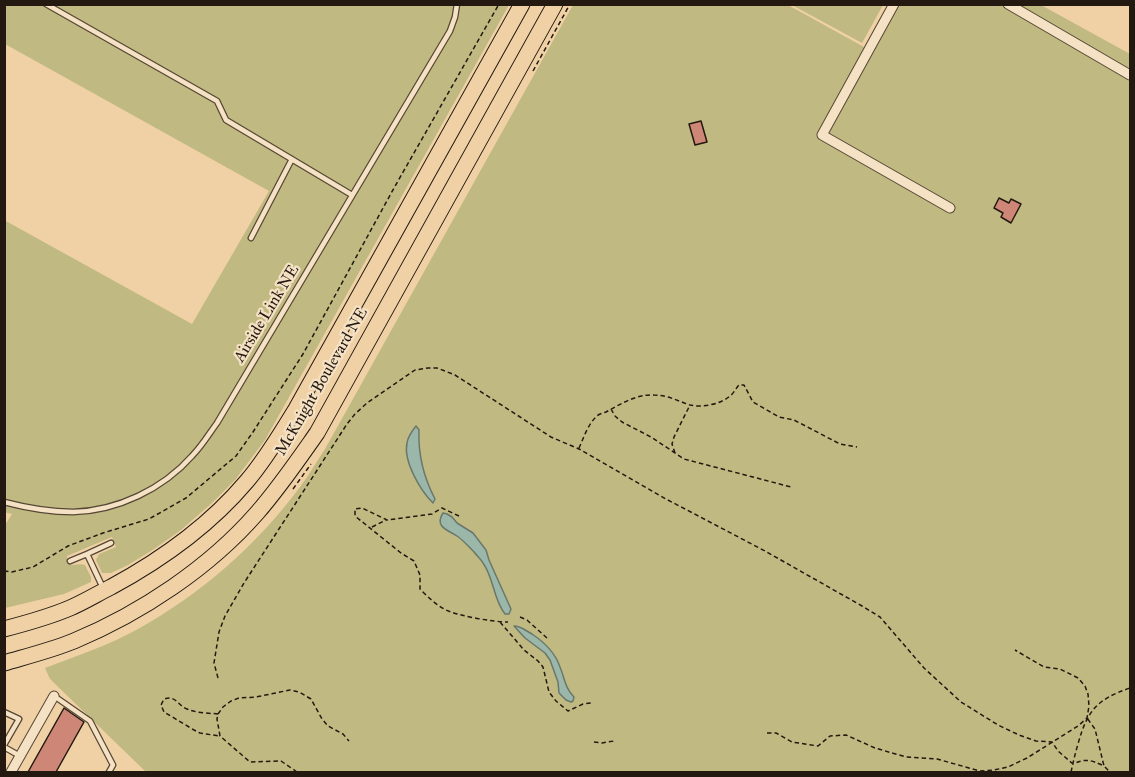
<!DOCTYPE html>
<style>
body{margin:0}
#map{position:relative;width:1135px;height:777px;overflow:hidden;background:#efd1a5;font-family:"IM FELL Great Primer",serif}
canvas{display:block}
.frame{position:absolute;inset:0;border:6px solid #231910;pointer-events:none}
</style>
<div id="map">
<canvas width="1135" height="777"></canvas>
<div class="frame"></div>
</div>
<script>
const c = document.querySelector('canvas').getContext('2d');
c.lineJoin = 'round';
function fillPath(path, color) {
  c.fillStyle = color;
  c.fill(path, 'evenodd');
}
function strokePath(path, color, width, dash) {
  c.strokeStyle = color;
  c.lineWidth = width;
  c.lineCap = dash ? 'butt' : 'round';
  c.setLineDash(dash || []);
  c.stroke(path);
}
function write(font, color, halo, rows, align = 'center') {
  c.font = font + ' "IM FELL Great Primer",serif';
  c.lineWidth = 4.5;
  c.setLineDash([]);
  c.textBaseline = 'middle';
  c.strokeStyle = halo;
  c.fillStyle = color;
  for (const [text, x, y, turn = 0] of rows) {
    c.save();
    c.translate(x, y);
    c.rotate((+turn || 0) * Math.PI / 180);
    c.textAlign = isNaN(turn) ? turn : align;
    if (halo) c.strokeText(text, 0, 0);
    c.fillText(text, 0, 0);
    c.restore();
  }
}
fillPath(new Path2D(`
 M5 5H509L265 440 235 480 212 503 181 530 154 549 128 565 111 573H102L96 560 99 554 116 547 112 537 67 556V560L69 564C75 566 79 563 85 565L91 577V582L64 594 5 608V525L12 514 4 512V220L192 324 269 191 5 44Z
 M573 5H788L864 47 887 5H1041L1130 54V772H146L50 679 45 668C77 656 109 645 138 629 201 594 257 545 300 487 309 475 317 461 325 449Z
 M792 5 883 4V5L862 43Z`), '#c0b981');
const water = new Path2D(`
 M416 426 419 430C418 454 424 478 435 499L433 503C420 490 403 461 407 443 408 436 412 431 416 426Z
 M443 513 447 514 452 517 457 523 473 533 486 550 489 560 511 609 509 614H505C493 599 494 578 483 563 481 559 477 556 474 552 469 547 463 540 457 536 448 530 434 527 443 513Z
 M514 626C521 626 526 631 532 634 544 642 555 652 560 667 565 679 565 688 574 697L573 701 571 702 566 700 559 693 558 682 550 660 545 653 525 638Z`);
fillPath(water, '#9ab7aa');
strokePath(water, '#6a786c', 1.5);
const building = new Path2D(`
 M701 121 707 142 695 145 689 124Z
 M999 198 1009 203 1011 199 1021 204 1011 223 1001 217 1003 213 994 208Z
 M64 708 84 722 56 772H28Z`);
fillPath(building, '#ce8677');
strokePath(building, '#231910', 1.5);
const lane = new Path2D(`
 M46 4 217 101 226 120 352 195
 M251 238 292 159
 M4 502C27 508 50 512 73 512 117 511 163 489 192 456 202 446 209 434 217 423L450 31 455 17 457 4
 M70 561 87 554
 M103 588 87 554 111 543
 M54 696 90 721 113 765 109 772
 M4 712 19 719 4 745
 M4 747 20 756`);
const street = new Path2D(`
 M894 4 822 135 950 208
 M1008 4 1130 75
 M11 772 54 696`);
const primary = new Path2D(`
 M4 629C27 623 49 617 70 608 84 602 97 594 111 587 161 560 210 525 247 481 266 459 281 433 296 409L522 4
 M4 663C28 656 52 650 74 641 141 613 209 568 257 513 279 488 298 460 317 433L555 4`);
strokePath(lane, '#564735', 7);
strokePath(street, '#564735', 11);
strokePath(primary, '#231910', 17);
strokePath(new Path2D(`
 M533 71 570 4
 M611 409 615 416 622 422 651 437 684 459 791 487
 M579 448C584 437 588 424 597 416 599 414 603 413 606 412 621 404 636 394 654 395 667 395 678 401 690 405 702 408 721 404 730 396 734 393 736 388 739 385H744L753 402 779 417 794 420 840 444 857 447
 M675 453 672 444 674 437 690 405
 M293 489 311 464
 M459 516 442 508 432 514 387 520 362 508 355 509V516L401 553 414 561 420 575V589C428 597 436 605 446 610 459 616 493 622 508 622
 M372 527 386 520
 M4 571 12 572 33 567 68 546 103 533 149 519 186 498 236 456 253 432 303 354 394 188 499 4
 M520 617 527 620 547 638
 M500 622 524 650 538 661 543 667 549 692 556 701 568 711 583 704 591 703
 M218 678 214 663 219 632 225 616 244 583 347 424 355 414 367 403 415 370 428 368H437L445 371 455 375 551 437 579 449 666 499 765 551 862 606 880 617 924 668 961 702 998 725 1019 735 1036 741 1052 742 1058 751 1073 764C1086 758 1091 760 1104 766L1095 729 1087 718
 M218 714C208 713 196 713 187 709 177 705 176 695 164 699L161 705 164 712 194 730 200 733 219 736
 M767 733H776L792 742 818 746 830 736 846 735 875 748 906 757 937 759 980 771 994 770 1008 767 1027 758 1078 726 1087 718 1089 706 1088 694 1085 686 1078 678 1060 669 1044 667 1015 650
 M594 742 602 743 614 741
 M1105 767 1110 772
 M297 772 281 761 250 762 220 736 217 719 218 714 223 707 231 701 239 698 256 697 290 690 299 692 311 699 322 719 328 726 343 734 349 741
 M1071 772C1073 763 1075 754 1078 744 1087 711 1097 699 1130 688`), '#231910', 1.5, [4.5, 3]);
strokePath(lane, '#f5e1c4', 4.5);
strokePath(street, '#f5e1c4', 9);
strokePath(primary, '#efd1a5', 15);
write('16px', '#231910', '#f5e1c4', [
 ["Airside Link NE",267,314,-59],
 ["McKnight Boulevard NE",322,382,-60]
]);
</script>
